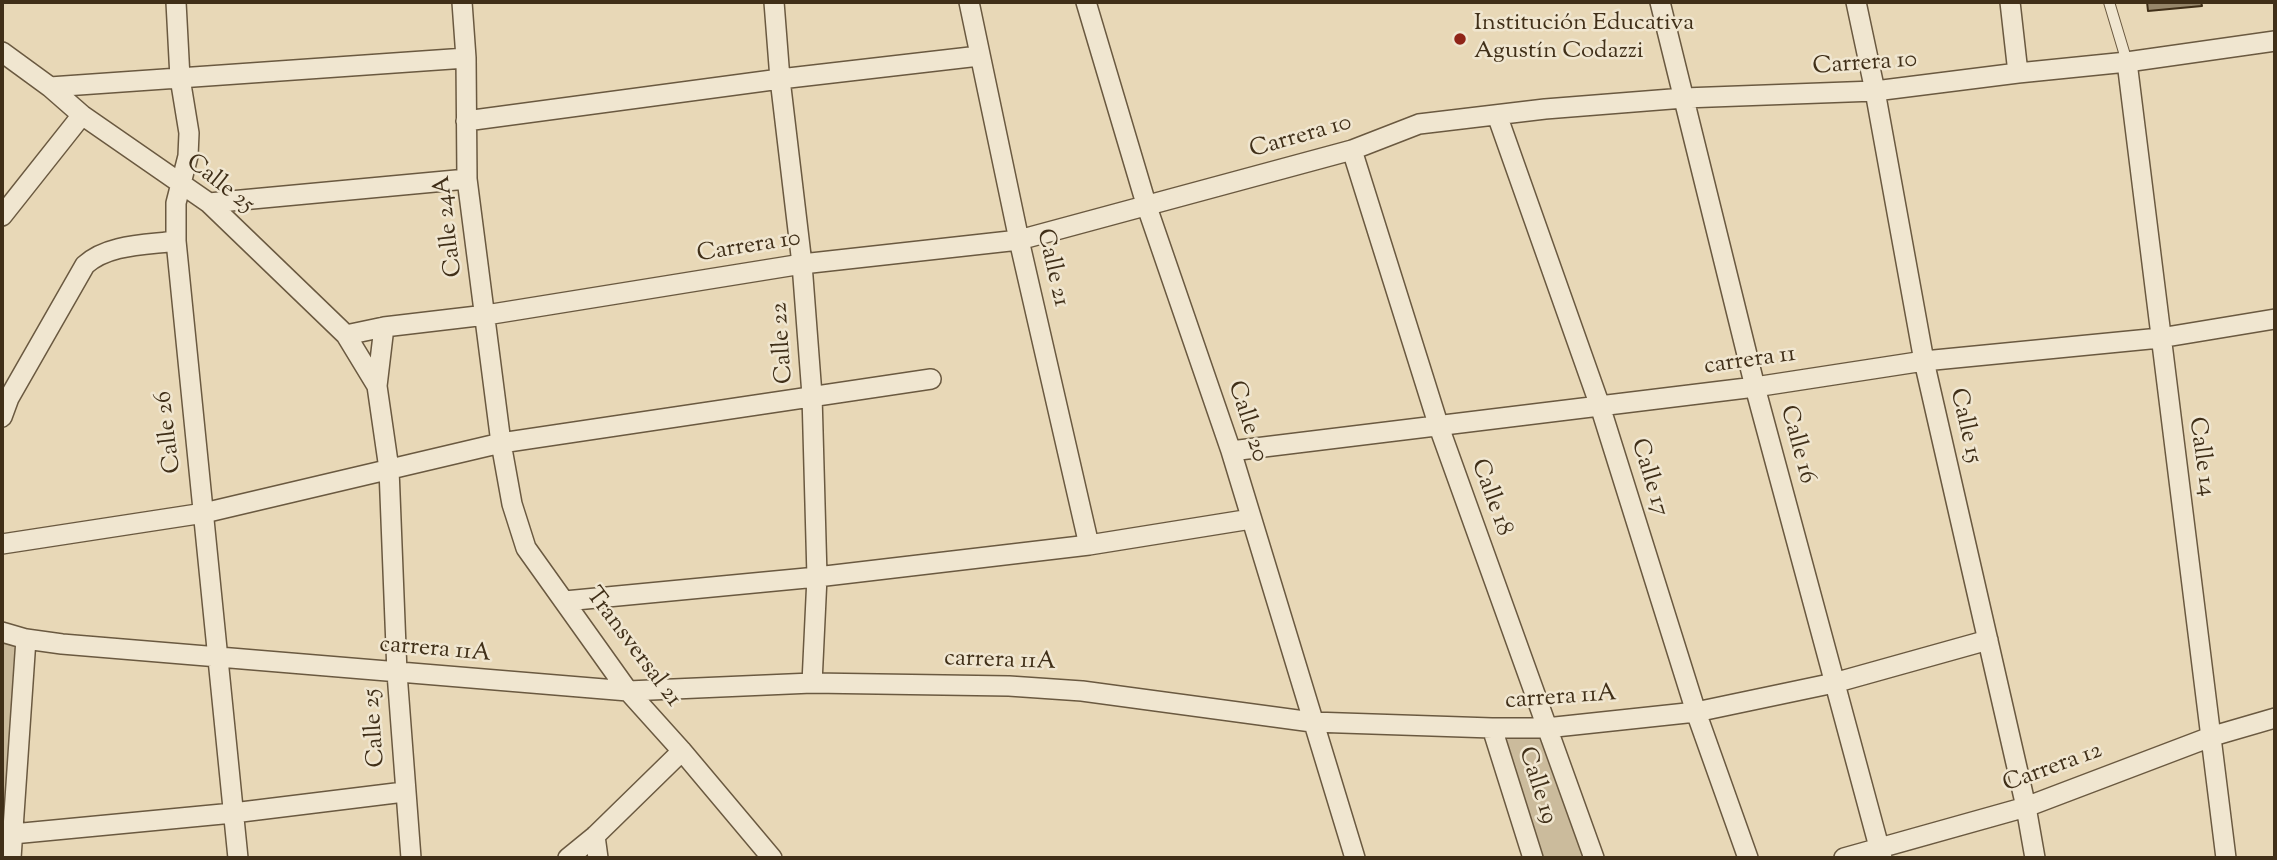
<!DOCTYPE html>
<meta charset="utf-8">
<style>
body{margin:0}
#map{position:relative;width:2277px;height:860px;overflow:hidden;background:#e8d8b7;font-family:"Sorts Mill Goudy",serif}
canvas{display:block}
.frame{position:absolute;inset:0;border:4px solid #402f18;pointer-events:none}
</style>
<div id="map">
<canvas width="2277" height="860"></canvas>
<div class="frame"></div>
</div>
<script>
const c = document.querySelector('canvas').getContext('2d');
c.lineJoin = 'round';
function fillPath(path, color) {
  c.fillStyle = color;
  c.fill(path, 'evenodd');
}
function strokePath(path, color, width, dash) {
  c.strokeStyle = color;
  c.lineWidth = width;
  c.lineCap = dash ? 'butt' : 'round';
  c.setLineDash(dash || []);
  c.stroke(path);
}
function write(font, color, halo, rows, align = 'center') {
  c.font = font + ' "Sorts Mill Goudy",serif';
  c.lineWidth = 5;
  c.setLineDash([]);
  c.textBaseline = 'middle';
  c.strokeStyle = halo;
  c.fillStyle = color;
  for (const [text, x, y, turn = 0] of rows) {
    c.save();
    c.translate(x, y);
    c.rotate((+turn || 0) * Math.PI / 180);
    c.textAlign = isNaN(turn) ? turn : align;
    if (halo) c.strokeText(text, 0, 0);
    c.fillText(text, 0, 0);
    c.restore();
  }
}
fillPath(new Path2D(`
 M4 640 20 645 7 829H2V642Z
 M1499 732 1543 733 1589 858H1539Z`), '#cbbb9c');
const building = new Path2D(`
 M2147 2H2201L2202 6 2148 11Z`);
fillPath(building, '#97876b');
strokePath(building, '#402f18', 2);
const lane = new Path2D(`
 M2109 2 2127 62`);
const street = new Path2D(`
 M176 2 180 78 189 133 188 156 176 203V241L238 858
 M462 2 466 58 467 179 501 443 512 504 526 548 628 691 682 751 772 858
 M774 2 780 79 802 264 812 395 817 577 812 683
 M969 2 1019 240 1089 545
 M1086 2 1147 207 1231 451 1355 858
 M1660 2 1755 387 1882 858
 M1856 2 1875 91 1924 361 2026 807 2035 858
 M2010 2 2018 73
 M2 52 50 87 82 115 209 203 346 335 377 386
 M2127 62 2226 858
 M50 87 466 58
 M1497 115 1600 406 1696 712 1748 858
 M466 121 780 79 979 56
 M1352 150 1439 427 1594 858
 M209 203 467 179
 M2 216 82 115
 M384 327 377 386 389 469 397 673 411 858
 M346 335 384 327 486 315 802 264 1019 240 1352 150 1419 124 1545 109 1684 98 1875 91 2018 73 2127 62 2275 41
 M2 417 9 398 85 265C108 244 146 245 176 241
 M1231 451 1755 387 1924 361 2160 338 2275 319
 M2 544 204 513 501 443 931 379
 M565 601 817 577 1089 545 1251 519
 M2 632 26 639 62 644 628 691 812 683 1009 686 1082 691 1312 722 1492 728H1546L1696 712 1834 683 1988 640
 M1492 728 1533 858
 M2 835 233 813 404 792
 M595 836 598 858
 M11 858 26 639
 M568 858 595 836 682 751
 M1844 858 2026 807 2213 736 2275 718`);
strokePath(lane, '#6a5940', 12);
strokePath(street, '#6a5940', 22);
strokePath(lane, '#f0e6d0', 10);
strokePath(street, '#f0e6d0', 19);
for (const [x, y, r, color] of [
 [1460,39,7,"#8f2418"]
]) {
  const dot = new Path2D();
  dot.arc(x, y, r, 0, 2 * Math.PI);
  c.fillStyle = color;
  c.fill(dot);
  strokePath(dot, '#f0e6d0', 2.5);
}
write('24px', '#402f18', '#f0e6d0', [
 ["Institución Educativa",1474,25],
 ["Agustín Codazzi",1474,53]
], 'left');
write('24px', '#402f18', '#f0e6d0', [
 ["Carrera 10",1865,65,-4],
 ["Carrera 10",1301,138,-16],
 ["Calle 25",219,185,38],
 ["Calle 24A",450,226,-97],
 ["Carrera 10",749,248,-9],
 ["Calle 21",1051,268,77],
 ["Calle 22",784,343,-94],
 ["carrera 11",1750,362,-8],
 ["Calle 20",1246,422,72],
 ["Calle 15",1964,426,77],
 ["Calle 26",170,432,-97],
 ["Calle 16",1796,445,75],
 ["Calle 14",2200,457,82],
 ["Calle 17",1648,478,73],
 ["Calle 18",1490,498,70],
 ["Transversal 21",632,648,53],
 ["carrera 11A",435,651,5],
 ["carrera 11A",1000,662,2],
 ["carrera 11A",1561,699,-4],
 ["Calle 25",376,728,-94],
 ["Carrera 12",2053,769,-20],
 ["Calle 19",1536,786,72]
]);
</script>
